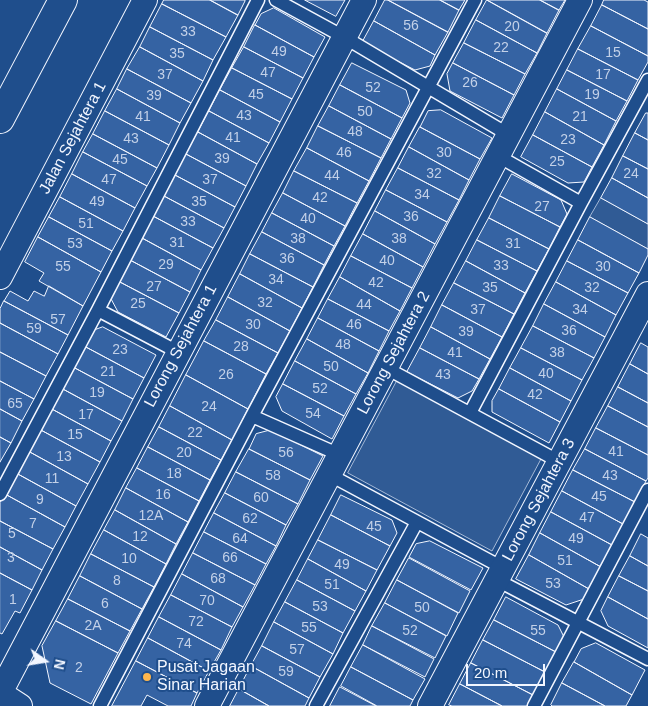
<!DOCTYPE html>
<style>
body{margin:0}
#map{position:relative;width:648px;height:706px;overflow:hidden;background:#1f4e8c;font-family:Helvetica,sans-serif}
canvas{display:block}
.north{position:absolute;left:20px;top:636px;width:50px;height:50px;-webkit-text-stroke:4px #1f4e8c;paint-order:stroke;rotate:103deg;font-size:14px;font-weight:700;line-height:20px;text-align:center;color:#f2f6ff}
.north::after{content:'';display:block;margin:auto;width:18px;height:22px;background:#f2f6ff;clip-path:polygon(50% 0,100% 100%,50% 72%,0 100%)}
.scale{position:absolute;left:466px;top:664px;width:79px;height:22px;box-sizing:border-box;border:2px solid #f2f6ff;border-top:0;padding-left:6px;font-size:15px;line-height:18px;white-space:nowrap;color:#f2f6ff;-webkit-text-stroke:4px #1f4e8c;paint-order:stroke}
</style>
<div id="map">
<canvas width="648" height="706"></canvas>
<div class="north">N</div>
<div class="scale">20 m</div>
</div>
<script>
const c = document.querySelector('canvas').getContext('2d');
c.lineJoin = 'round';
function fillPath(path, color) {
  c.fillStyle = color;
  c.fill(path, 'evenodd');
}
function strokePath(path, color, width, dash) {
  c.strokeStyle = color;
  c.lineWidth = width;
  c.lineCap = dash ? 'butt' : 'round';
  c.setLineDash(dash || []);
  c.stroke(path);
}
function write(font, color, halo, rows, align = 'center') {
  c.font = font + ' Helvetica,sans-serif';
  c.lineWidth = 4;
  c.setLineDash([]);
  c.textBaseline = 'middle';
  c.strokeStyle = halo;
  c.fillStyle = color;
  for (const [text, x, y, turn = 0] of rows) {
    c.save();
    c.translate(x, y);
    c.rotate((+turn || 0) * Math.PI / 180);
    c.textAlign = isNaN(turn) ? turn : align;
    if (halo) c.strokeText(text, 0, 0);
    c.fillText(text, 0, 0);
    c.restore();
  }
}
const green = new Path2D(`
 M601 198 648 224V249L590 217Z
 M397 381 541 459 492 551 348 473Z`);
fillPath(green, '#305b95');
strokePath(green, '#a8bbd7', 1);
const building = new Path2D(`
 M164 0H210L238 15 226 37 162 4Z
 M210 0H245V1L238 15Z
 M305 0H345L336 16Z
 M385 0H388L448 32 435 55 374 21Z
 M388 0H440L459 10 448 32Z
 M440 0H465L459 10Z
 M487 0 547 33 537 53 476 20Z
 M487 0H540L559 10 547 33Z
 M540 0H565L559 10Z
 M604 0H644L648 2V29L602 5Z
 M162 4 226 37 213 60 150 27Z
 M602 5 648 29V56L591 26Z
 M274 8 325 37 314 57 255 25 261 14Z
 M476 20 537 53 525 74 464 43Z
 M374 21 435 55 430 66 415 70 362 43Z
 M255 25 314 57 303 78 244 47Z
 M591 26 648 56V62L638 80 578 49Z
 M150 27 213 60 203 81 140 47Z
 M464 43 525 74 514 95 453 63Z
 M140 47 203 81 191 103 127 69Z
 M244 47 303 78 292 99 232 68Z
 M578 49 638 80 627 101 567 70Z
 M352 63 406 90 410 103 402 118 340 85Z
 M453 63 514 95 502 118 450 91 447 74Z
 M232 68 292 99 280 122 220 90Z
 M127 69 191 103 180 123 117 89Z
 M567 70 627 101 616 121 557 89Z
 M340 85 402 118 391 139 329 106Z
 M117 89 180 123 169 145 105 111Z
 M557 89 616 121 604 145 545 112Z
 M220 90 280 122 269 143 209 111Z
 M329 106 391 139 381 158 318 126Z
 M441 110 492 138 480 159 420 127 428 111Z
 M105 111 169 145 157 168 93 134Z
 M209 111 269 143 257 164 198 132Z
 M545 112 604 145 592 167 533 135Z
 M646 113H648V140L635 133Z
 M318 126 381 158 369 181 307 148Z
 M420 127 480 159 469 180 409 147Z
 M198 132 257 164 246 186 186 154Z
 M635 133 648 140V169L623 156Z
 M93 134 157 168 147 186 83 152Z
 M533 135 592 167 584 182 568 183 521 157Z
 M409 147 469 180 459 200 398 168Z
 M307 148 369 181 357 203 294 171Z
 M83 152 147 186 135 208 72 174Z
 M186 154 246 186 235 207 175 175Z
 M623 156 648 169V198L612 178Z
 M398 168 459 200 447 222 386 190Z
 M294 171 357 203 345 226 283 193Z
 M72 174 135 208 123 231 60 197Z
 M512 174 561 200 567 214 560 227 500 196Z
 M175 175 235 207 224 228 164 196Z
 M612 178 648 198V224L601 198Z
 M386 190 447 222 435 244 375 211Z
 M283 193 345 226 334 246 272 213Z
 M164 196 224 228 213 248 153 216Z
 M500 196 560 227 549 249 489 218Z
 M60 197 123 231 112 251 49 217Z
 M375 211 435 244 423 267 363 234Z
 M272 213 334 246 324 265 262 232Z
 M153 216 213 248 201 270 142 238Z
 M49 217 112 251 101 272 38 237Z
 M590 217 648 249V255L639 273 578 240Z
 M489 218 549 249 537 271 477 240Z
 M262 232 324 265 313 287 250 254Z
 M363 234 423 267 412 288 351 256Z
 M38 237 101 272 83 306 39 281 44 273 25 262Z
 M142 238 201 270 190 292 130 260Z
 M477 240 537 271 525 293 466 261Z
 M578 240 639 273 628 293 567 261Z
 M250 254 313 287 302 308 240 274Z
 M351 256 412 288 400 311 340 277Z
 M130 260 190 292 179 313 118 281Z
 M466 261 525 293 514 314 454 283Z
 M567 261 628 293 616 315 556 282Z
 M240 274 302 308 290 331 228 297Z
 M340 277 400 311 389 331 328 299Z
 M118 281 179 313 166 337 118 312 110 297Z
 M556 282 616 315 605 337 544 304Z
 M454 283 514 314 502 337 442 305Z
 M49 286 83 306 68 335 4 301 10 291 28 301 34 291 44 296Z
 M228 297 290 331 278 353 216 320Z
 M328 299 389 331 379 351 318 318Z
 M4 301 68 335 58 354 0 323V309Z
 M544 304 605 337 594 358 533 326Z
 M442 305 502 337 490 359 431 327Z
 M318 318 379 351 368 373 307 339Z
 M216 320 278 353 266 374 204 341Z
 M0 323 58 354 46 376 0 352Z
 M533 326 594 358 582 380 521 348Z
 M103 327 156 355 144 378 84 346 92 331Z
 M431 327 490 359 479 379 420 348Z
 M307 339 368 373 356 394 295 361Z
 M204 341 266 374 248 409 186 375Z
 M641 343 648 347V374L630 364Z
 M84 346 144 378 133 399 73 367Z
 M420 348 479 379 472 391 458 398 407 372Z
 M521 348 582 380 571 401 510 368Z
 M0 352 46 376 34 399 0 381Z
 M295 361 356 394 344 416 283 384Z
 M630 364 648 374V403L618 387Z
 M73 367 133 399 122 421 61 388Z
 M510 368 571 401 560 422 499 389Z
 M186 375 248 409 232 440 170 406Z
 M0 381 34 399 22 421 0 409Z
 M283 384 344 416 332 439 282 411 276 397Z
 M618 387 648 403V427L608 406Z
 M61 388 122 421 111 441 50 408Z
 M499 389 560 422 549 443 492 412V401Z
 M170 406 232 440 221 460 159 427Z
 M608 406 648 427V455L596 428Z
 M50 408 111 441 100 462 39 429Z
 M0 409 22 421 11 443 0 437Z
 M159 427 221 460 210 480 148 447Z
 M596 428 648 455V478L646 481 585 449Z
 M39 429 100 462 88 484 28 451Z
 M271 430 323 456 310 480 249 449 256 434Z
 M0 437 11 443 0 462Z
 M148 447 210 480 199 501 137 468Z
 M249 449 310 480 298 504 236 472Z
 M585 449 646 481 635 502 573 470Z
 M28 451 88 484 76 506 16 473Z
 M137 468 199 501 188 522 126 488Z
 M573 470 635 502 623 524 562 491Z
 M236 472 298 504 286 525 225 493Z
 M16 473 76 506 65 527 5 494Z
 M126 488 188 522 176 544 115 510Z
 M562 491 623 524 612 545 551 512Z
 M225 493 286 525 276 546 214 513Z
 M5 494 65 527 53 549 0 521V503Z
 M341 495 392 520 397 533 390 546 331 515Z
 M115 510 176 544 166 564 104 530Z
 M551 512 612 545 601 567 540 533Z
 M214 513 276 546 266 564 204 532Z
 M331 515 390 546 377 570 318 540Z
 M0 521 53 549 42 570 0 547Z
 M104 530 166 564 154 587 91 554Z
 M204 532 266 564 255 585 193 553Z
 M540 533 601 567 589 589 529 555Z
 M641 534 648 538V566L630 556Z
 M318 540 377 570 366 591 308 559Z
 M430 541 483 568 471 590 409 557 416 544Z
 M0 547 42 570 32 590 0 573Z
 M193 553 255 585 243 607 182 574Z
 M91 554 154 587 142 609 80 576Z
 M529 555 589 589 584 599 566 605 516 579Z
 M630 556 648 566V591L619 576Z
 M409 558 470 591 459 613 397 580Z
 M308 559 366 591 355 611 297 580Z
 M0 573 32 590 20 613 15 611 2 634 0 633Z
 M182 574 243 607 232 627 171 595Z
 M80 576 142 609 130 631 68 599Z
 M619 576 648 591V619L608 597Z
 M297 580 355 611 343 633 285 602Z
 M397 580 458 613 447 636 385 603Z
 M171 595 232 627 221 650 159 617Z
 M506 597 558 625 564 637 556 652 494 620Z
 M608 597 648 619V648L608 626 601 611Z
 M68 599 130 631 118 653 56 621Z
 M285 602 343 633 333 654 274 622Z
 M385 603 446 636 435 658 372 626Z
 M159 617 221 650 209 671 148 638Z
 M494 620 556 652 545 672 483 640Z
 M56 621 118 653 91 704 50 683 42 646Z
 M274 622 333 654 320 677 262 646Z
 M372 626 434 659 425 677 363 645Z
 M148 638 209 671 197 693 136 661Z
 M483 640 545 672 533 695 471 663Z
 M596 643 645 670 632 695 574 662 581 649Z
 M363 645 425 679 413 700 351 667Z
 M262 646 320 677 309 698 251 666Z
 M136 661 197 693 191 706H168L147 695 141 706H112Z
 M574 662 632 695 626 706H605L562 683Z
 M471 663 533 695 527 706H502L460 684Z
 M251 666 309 698 305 706H269L239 689Z
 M351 667 413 700 410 706H377L341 686Z
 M562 683 605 706H552L551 705Z
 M460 684 502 706H452L449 705Z
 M340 687 376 706H330Z
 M239 689 269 706H230Z`);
fillPath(building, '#3563a3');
strokePath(building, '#f2f6ff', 1);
const service = new Path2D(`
 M276 0 344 37 509 135
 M498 156 581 203
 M98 310 178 352
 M386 368 560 462
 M470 413 581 203 648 80
 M252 416 340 455
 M330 475 503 568
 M0 494 98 310 258 0
 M497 580 648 659
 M100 706 252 416 475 0
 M316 706 417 522
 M534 706 648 490`);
const minor = new Path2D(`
 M0 277 145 0
 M20 706 0 693 364 0
 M207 706 580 0
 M430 706 648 294`);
const secondary = new Path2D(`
 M0 119 63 0`);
strokePath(service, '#f2f6ff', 15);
strokePath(minor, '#f2f6ff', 26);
strokePath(secondary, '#f2f6ff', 30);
strokePath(service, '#1f4e8c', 12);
strokePath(minor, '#1f4e8c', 24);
strokePath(secondary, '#1f4e8c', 28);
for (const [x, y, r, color] of [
 [147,677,5,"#ffb74d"]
]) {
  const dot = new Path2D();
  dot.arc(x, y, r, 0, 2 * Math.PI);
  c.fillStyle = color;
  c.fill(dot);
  strokePath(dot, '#1f4e8c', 2);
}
write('14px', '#c3d1e8', null, [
 ["56",411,26],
 ["20",512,27],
 ["33",188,32],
 ["22",501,48],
 ["49",279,52],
 ["15",613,53],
 ["35",177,54],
 ["47",268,73],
 ["37",165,75],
 ["17",603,75],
 ["26",470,83],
 ["52",373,88],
 ["45",256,95],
 ["19",592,95],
 ["39",154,96],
 ["50",365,112],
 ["43",244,116],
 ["41",143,117],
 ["21",580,117],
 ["48",355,132],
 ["41",233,138],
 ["43",131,139],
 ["23",568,140],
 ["46",344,153],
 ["30",444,153],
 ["39",222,159],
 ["45",120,160],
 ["25",557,162],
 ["32",434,174],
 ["24",631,174],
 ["44",332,176],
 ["47",109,180],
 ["37",210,180],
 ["34",422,195],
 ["42",320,198],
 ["49",97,202],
 ["35",199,202],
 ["27",542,207],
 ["36",411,217],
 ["40",308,219],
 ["33",188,222],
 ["51",86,224],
 ["38",298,239],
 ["38",399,239],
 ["31",177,243],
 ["53",75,244],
 ["31",513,244],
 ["36",287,259],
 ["40",387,261],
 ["29",166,265],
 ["33",501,266],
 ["55",63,267],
 ["30",603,267],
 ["34",276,280],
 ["42",376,283],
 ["27",154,287],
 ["35",490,288],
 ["32",592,288],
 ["32",265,303],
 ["25",138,304],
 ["44",364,305],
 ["37",478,310],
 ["34",580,310],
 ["57",58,320],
 ["30",253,325],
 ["46",354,325],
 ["59",34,329],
 ["36",569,331],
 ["39",466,332],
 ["48",343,345],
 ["28",241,347],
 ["23",120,350],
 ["41",455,353],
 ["38",557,353],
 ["50",331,367],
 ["21",108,372],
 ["40",546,374],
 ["26",226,375],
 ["43",443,375],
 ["52",320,389],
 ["19",97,393],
 ["42",535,395],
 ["65",15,404],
 ["24",209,407],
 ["54",313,414],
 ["17",86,415],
 ["22",195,433],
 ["15",75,435],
 ["41",616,452],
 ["20",184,453],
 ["56",286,453],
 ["13",64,457],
 ["18",174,474],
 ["58",273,476],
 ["43",610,476],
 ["11",52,479],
 ["16",163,495],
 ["45",599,497],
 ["60",261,498],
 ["9",40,500],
 ["12A",151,516],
 ["47",587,518],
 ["62",250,519],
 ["7",33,524],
 ["45",374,527],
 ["5",12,534],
 ["12",140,537],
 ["64",240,539],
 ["49",576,539],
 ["3",11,558],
 ["66",230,558],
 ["10",129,559],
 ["51",565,561],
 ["49",342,565],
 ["68",218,579],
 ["8",117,581],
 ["53",553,584],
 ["51",332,585],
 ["1",13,600],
 ["70",207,601],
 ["6",105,604],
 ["53",320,607],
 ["50",422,608],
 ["72",196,622],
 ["2A",93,626],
 ["55",309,628],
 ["52",410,631],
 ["55",538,631],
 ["74",184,644],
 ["57",297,650],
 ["2",79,668],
 ["59",286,672]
]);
write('16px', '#f2f6ff', '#1f4e8c', [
 ["Jalan Sejahtera 1",73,138,-62],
 ["Lorong Sejahtera 1",181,346,-62],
 ["Lorong Sejahtera 2",394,353,-62],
 ["Lorong Sejahtera 3",539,500,-62]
]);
write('16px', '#f2f6ff', '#1f4e8c', [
 ["Pusat Jagaan",157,668],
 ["Sinar Harian",157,686]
], 'left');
</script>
